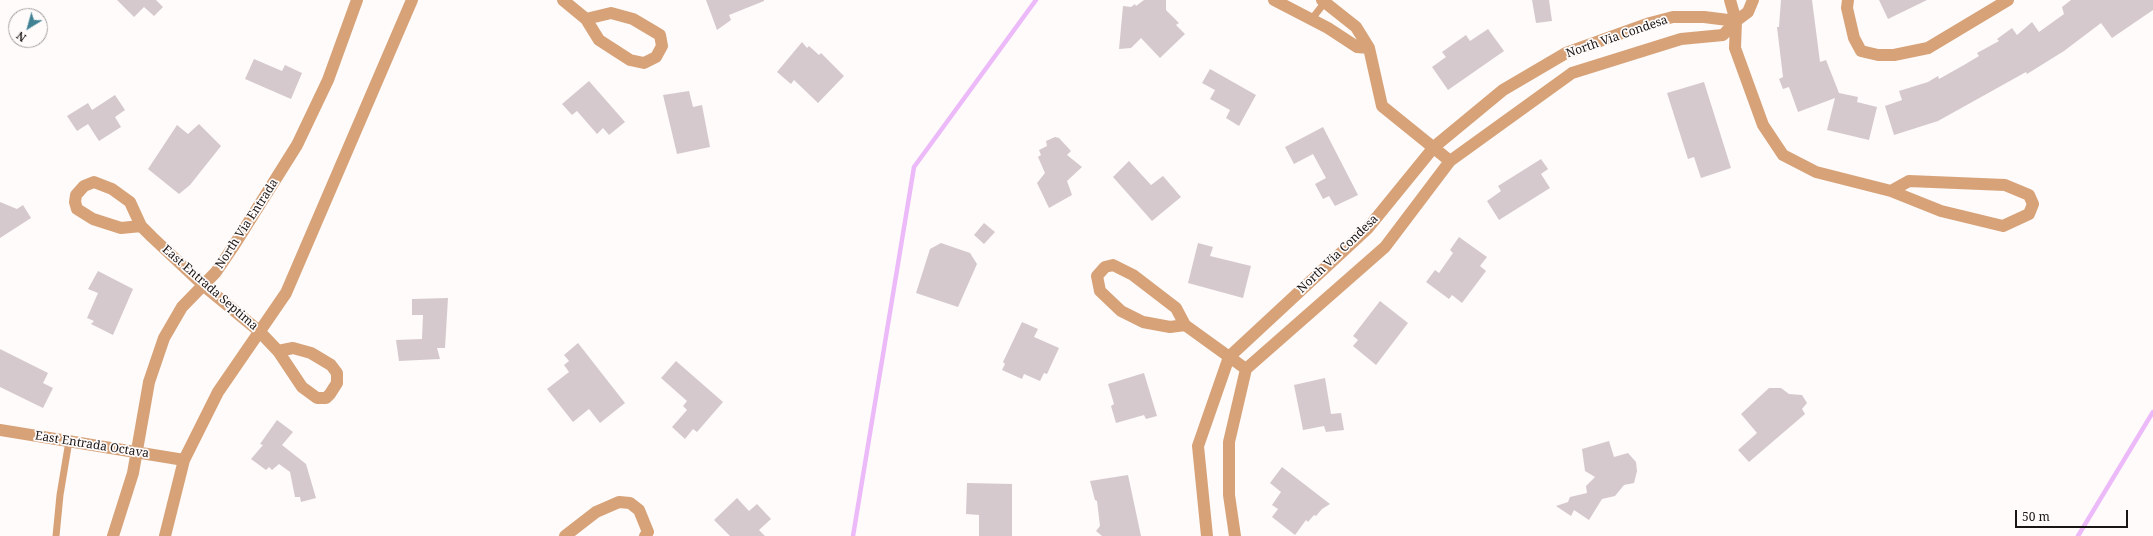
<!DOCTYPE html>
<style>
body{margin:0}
#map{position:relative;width:2153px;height:536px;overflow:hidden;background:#fefbfa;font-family:"Noto Serif",serif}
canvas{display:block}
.north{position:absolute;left:8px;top:8px;width:40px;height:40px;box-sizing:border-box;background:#fefbfa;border:1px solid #a39f9f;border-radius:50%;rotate:217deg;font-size:11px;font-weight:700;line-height:16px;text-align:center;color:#1b1616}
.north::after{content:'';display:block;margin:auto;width:14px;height:18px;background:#418194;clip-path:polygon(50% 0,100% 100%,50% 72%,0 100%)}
.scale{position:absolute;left:2015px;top:510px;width:113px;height:18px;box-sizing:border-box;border:2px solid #1b1616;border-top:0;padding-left:5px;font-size:12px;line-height:14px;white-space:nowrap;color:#1b1616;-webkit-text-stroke:3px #fefbfa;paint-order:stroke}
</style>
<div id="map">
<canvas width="2153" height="536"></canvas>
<div class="north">N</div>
<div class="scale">50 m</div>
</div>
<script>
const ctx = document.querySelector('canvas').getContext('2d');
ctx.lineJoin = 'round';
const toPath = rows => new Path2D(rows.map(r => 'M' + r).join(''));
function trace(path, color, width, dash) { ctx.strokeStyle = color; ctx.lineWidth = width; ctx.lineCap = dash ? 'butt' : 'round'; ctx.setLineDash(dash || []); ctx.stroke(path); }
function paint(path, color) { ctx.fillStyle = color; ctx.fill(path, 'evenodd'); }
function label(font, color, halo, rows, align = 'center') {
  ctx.font = font + ' "Noto Serif",serif'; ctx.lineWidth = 3.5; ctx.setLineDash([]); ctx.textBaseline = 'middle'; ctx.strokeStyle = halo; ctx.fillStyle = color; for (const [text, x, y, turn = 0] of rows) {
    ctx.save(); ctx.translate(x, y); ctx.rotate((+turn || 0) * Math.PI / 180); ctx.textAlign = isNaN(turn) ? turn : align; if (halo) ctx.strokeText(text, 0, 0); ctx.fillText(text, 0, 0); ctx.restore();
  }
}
trace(toPath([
 [853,536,914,167,1036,0],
 [2078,536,2153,412]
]), '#edbaf9', 4.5);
paint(toPath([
 [117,0,156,0,163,7,154,16,144,7,134,17],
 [706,0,764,0,764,1,729,15,731,20,717,30],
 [1144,0,1166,0,1166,10,1179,23,1176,25,1185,34,1160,58,1141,38,1131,48,1119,49,1123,6,1131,7,1135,4,1136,6],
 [1532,0,1549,0,1552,21,1536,23],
 [1781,0,1812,0,1820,62,1826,60,1839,93,1858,97,1857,102,1877,107,1869,140,1827,130,1835,98,1798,112,1789,87,1783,89,1779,79,1783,77,1777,27,1779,27],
 [1879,0,1927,0,1888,19],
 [2071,0,2153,0,2153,10,2112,38,2101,23,2064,51,2027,74,2026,72,1938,121,1894,135,1885,106,1902,100,1899,91,1928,82,1938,76,1939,79,1964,65,1979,56,1977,53,1999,41,1997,39,2012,28,2017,35,2032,22,2039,32,2064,14,2062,7],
 [1488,29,1504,51,1448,90,1432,67,1446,57,1442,52,1466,35,1470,41],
 [802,42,807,48,809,46,819,55,821,53,844,76,818,103,794,80,791,84,777,72],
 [254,59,282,71,285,65,302,73,291,99,245,79],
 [1210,69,1256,95,1239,126,1226,118,1230,110,1210,99,1215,90,1202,83],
 [589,81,625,122,609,135,603,128,597,134,577,111,572,115,562,104],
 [1704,82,1731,168,1701,178,1694,157,1688,159,1667,93],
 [689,91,693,107,702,105,710,147,677,154,663,95],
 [115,95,125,110,115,117,121,127,99,141,88,124,77,131,67,116,88,103,92,110],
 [199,124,221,146,190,185,179,194,148,169,177,125,188,134],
 [1323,127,1358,195,1335,206,1329,196,1323,199,1315,184,1326,178,1313,154,1294,164,1285,147],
 [1055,137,1059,138,1071,151,1067,155,1082,167,1067,181,1072,195,1049,208,1037,183,1045,173,1038,157,1041,155,1039,150,1047,146,1046,141],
 [1541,159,1548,169,1541,174,1550,188,1499,220,1487,201,1501,191,1498,186],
 [1129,161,1151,185,1163,176,1181,197,1152,221,1113,177],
 [0,202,17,209,23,205,31,218,0,238],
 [984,223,995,232,984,244,974,235],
 [1459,237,1487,257,1480,266,1486,271,1462,303,1452,295,1449,299,1426,282,1435,270,1439,273,1453,253,1450,250],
 [941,243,970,253,977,264,958,307,916,293,930,249],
 [1198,243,1213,247,1210,256,1251,266,1243,298,1188,283],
 [98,271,133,289,113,335,91,324,94,321,87,318,98,293,88,289],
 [448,298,445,348,437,348,440,359,399,361,396,340,422,339,423,315,412,315,412,299],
 [1380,301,1408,323,1376,365,1353,346,1358,340,1353,336],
 [1022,322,1038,329,1034,337,1059,348,1047,374,1044,373,1040,381,1024,374,1022,379,1002,370,1005,364,1003,362],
 [578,343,625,403,600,423,589,409,573,422,547,389,569,372,564,365,569,361,564,355],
 [0,349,48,373,43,383,53,388,43,408,0,387],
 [676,361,723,402,697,432,693,429,685,439,672,427,687,410,683,406,687,401,661,378],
 [1144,373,1157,416,1146,419,1144,415,1116,423,1111,406,1114,404,1108,384],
 [1325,378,1331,414,1341,413,1344,430,1326,432,1324,426,1303,430,1294,385],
 [1769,388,1781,388,1789,394,1802,395,1807,403,1802,409,1805,414,1749,462,1738,450,1757,433,1741,414],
 [277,420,293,432,282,445,306,464,316,498,301,502,300,497,295,497,290,472,279,464,272,470,269,467,266,470,251,459,263,445,260,444],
 [1609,441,1614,457,1628,453,1636,462,1637,471,1634,483,1624,485,1615,496,1602,499,1589,520,1574,510,1571,516,1556,506,1568,502,1570,497,1587,493,1586,486,1595,477,1585,471,1582,449],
 [1282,467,1330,504,1322,509,1316,516,1314,515,1308,522,1306,520,1295,535,1272,517,1278,509,1272,505,1281,492,1270,483],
 [1128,475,1141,536,1102,536,1096,531,1100,526,1097,501,1095,500,1090,481],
 [967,483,1012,484,1012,536,979,536,979,515,966,514],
 [737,498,749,511,757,504,771,519,759,530,765,536,730,536,714,520]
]), '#d6c9ce');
trace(toPath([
 [1311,20,1325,2],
 [56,536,60,495,69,441]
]), '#d7a278', 7);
trace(toPath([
 [563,0,586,19,599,40,630,60,644,63,656,57,662,46,660,35,633,19,611,13,586,19],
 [1274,0,1328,28,1357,47,1369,48],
 [1322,0,1356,27,1369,48,1382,106,1450,161],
 [1730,0,1736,21,1748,12,1753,0],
 [1848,0,1847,8,1854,38,1861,51,1878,55,1894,55,1928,48,2008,0],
 [1736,21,1735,48,1763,125,1783,155,1816,172,1891,191,1941,211,2003,226,2029,214,2033,204,2029,195,2005,185,1909,181,1891,191],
 [141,226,121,228,93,219,77,209,75,202,76,195,84,186,94,182,112,189,130,202,141,226,152,237,203,285,259,331,278,351,302,387,317,398,326,398,330,394,337,383,337,373,331,365,311,353,293,348,278,351],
 [1185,325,1170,327,1143,322,1121,311,1100,291,1097,276,1105,267,1113,265,1133,275,1176,308,1185,325,1246,369],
 [0,430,184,460],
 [113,536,133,473,149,382,164,338,182,307,216,272,233,247,297,145,328,80,357,0],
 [165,536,184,460,218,392,286,293,412,0],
 [565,536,596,512,619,502,630,503,639,510,648,532,645,536],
 [1207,536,1198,446,1229,357,1368,228,1434,147,1503,90,1566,53,1650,23,1673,17,1704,17,1736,21,1723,35,1681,39,1572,73,1450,161,1385,247,1246,369,1229,442,1229,495,1235,536]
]), '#d7a278', 12);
label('12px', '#1b1616', '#fefbfa', [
 ["North Via Condesa",1617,37,-19],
 ["North Via Entrada",247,224,-57],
 ["North Via Condesa",1338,254,-44],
 ["East Entrada Septima",210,288,41],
 ["East Entrada Octava",92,445,9]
]);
</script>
